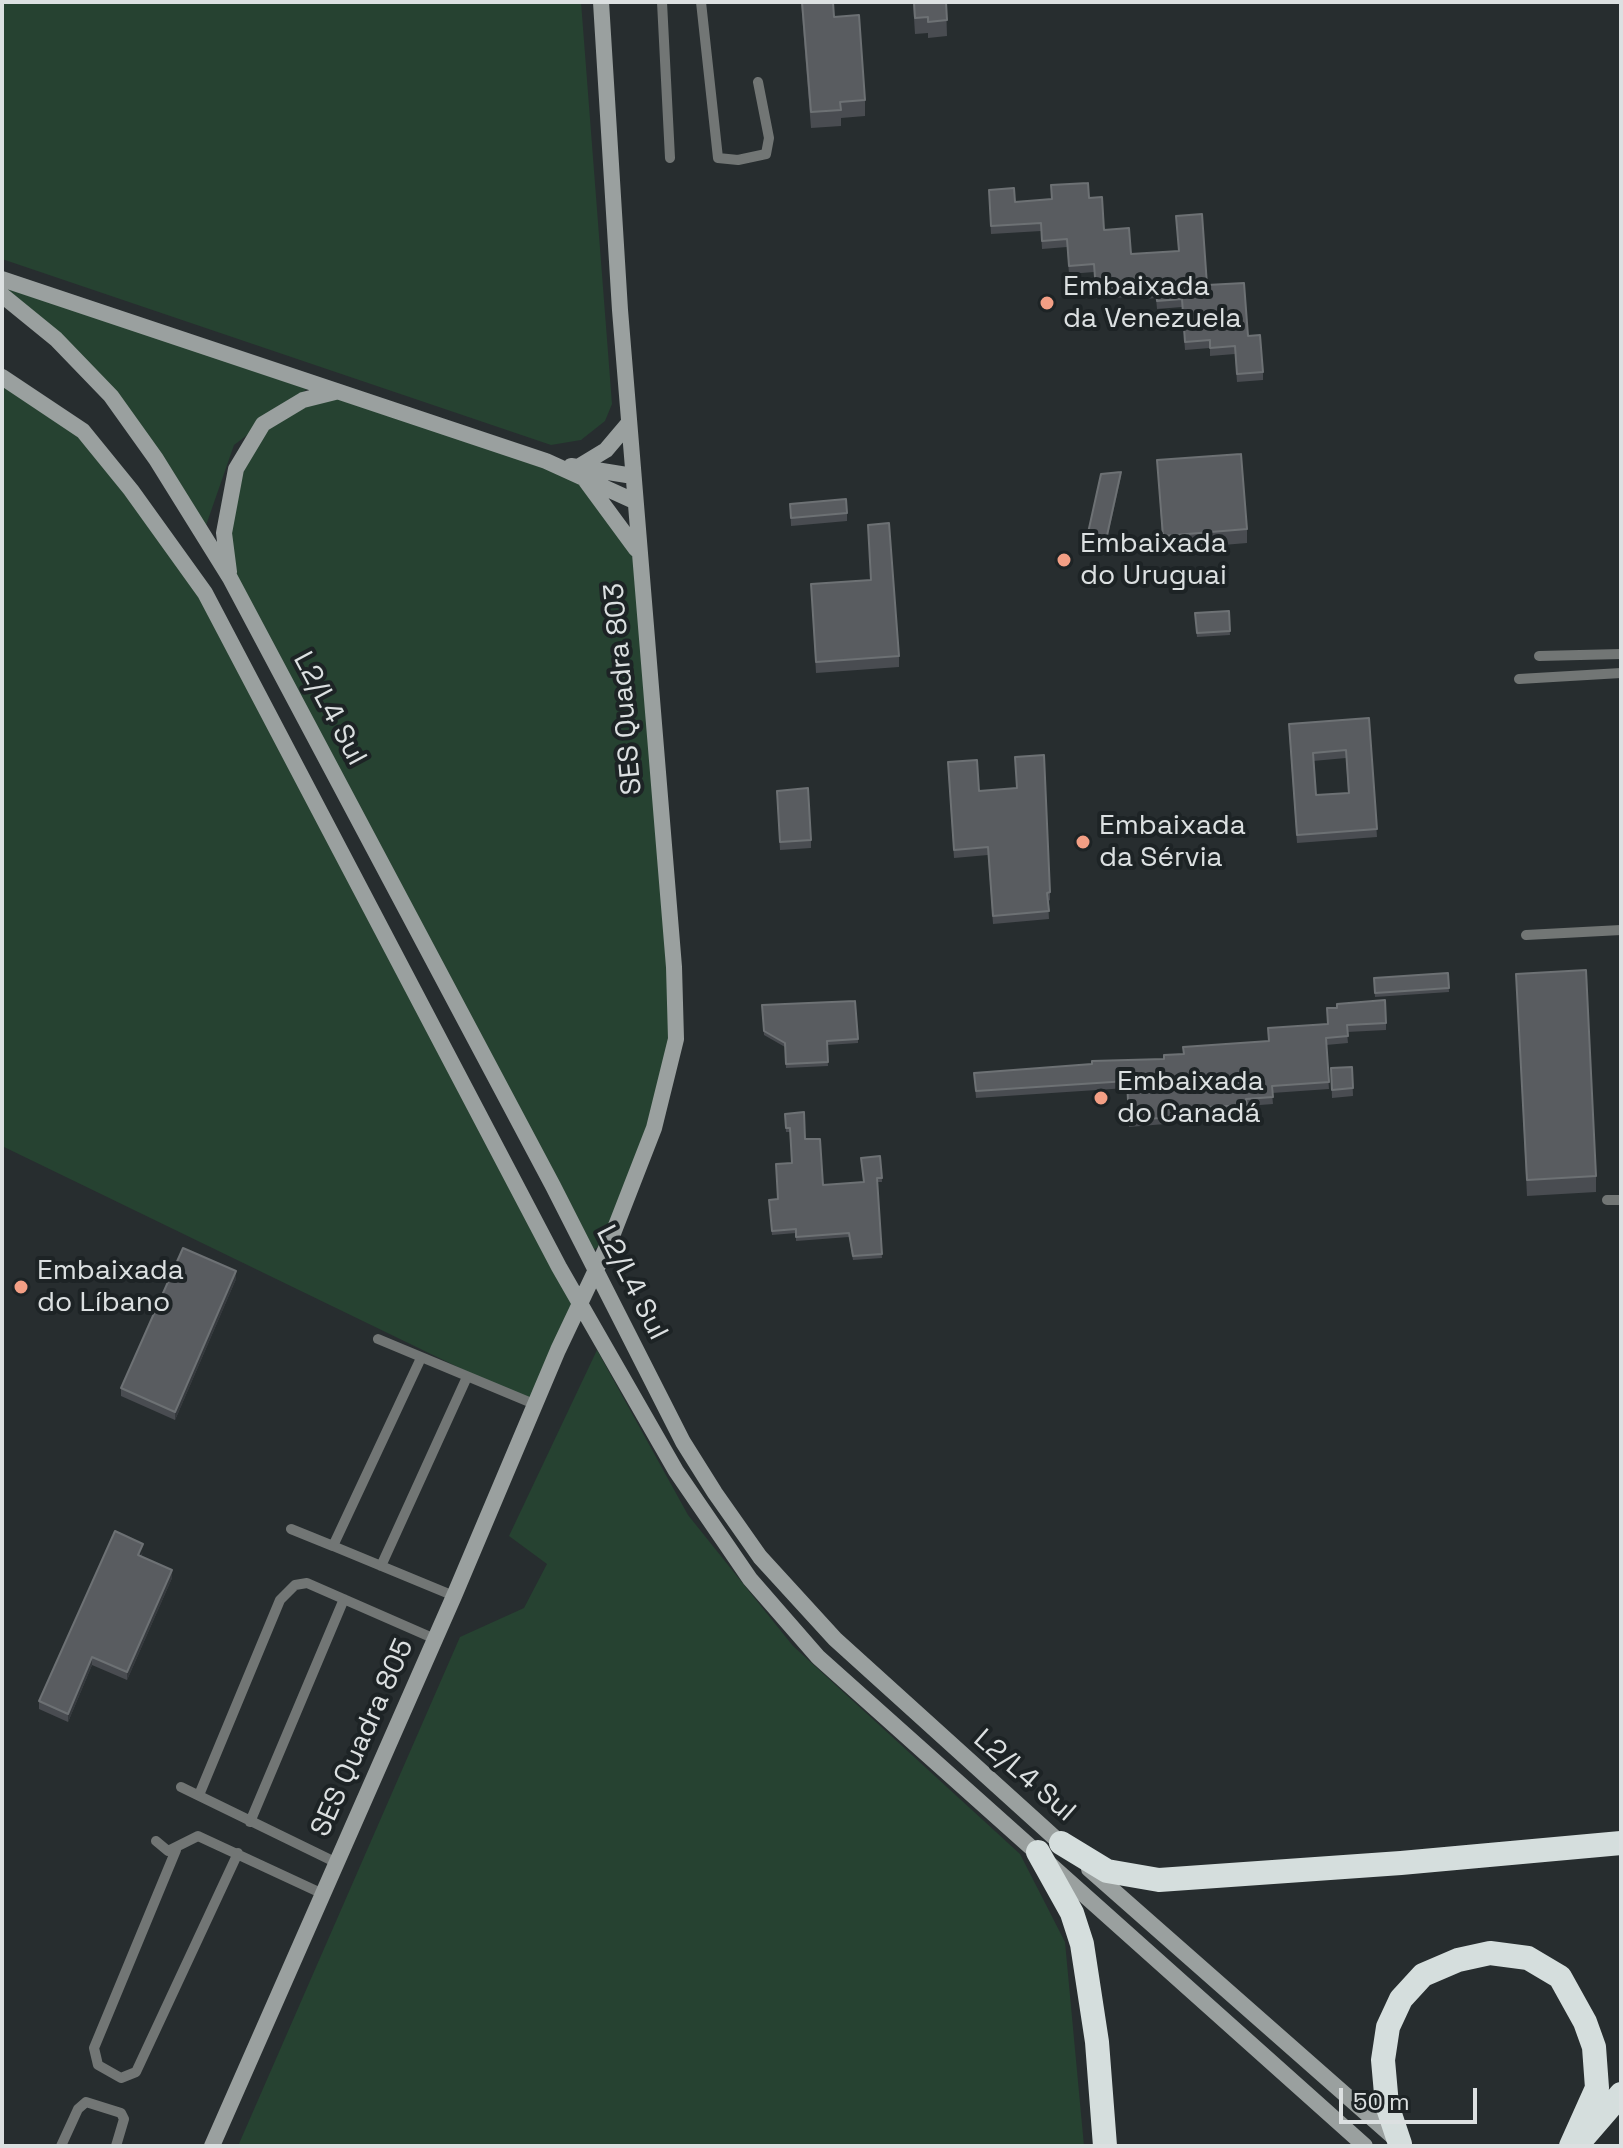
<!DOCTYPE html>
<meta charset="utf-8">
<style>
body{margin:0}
#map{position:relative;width:1623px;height:2148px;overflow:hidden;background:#272d2f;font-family:"Space Grotesk",sans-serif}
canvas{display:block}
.frame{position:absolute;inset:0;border:4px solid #dce0e1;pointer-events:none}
.scale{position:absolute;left:1339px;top:2088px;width:138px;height:36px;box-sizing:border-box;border:4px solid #dce0e1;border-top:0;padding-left:10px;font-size:24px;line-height:28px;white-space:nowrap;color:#dce0e1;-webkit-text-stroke:6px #1d2325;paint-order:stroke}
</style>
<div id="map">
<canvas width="1623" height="2148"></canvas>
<div class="frame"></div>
<div class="scale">50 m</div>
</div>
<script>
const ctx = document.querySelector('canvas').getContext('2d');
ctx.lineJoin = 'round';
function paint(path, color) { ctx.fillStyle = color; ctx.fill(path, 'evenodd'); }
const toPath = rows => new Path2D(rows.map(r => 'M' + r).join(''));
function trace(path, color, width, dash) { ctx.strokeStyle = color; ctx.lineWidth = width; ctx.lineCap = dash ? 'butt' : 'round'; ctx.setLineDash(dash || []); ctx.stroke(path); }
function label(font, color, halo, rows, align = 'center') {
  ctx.font = font + ' "Space Grotesk",sans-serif'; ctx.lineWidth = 8; ctx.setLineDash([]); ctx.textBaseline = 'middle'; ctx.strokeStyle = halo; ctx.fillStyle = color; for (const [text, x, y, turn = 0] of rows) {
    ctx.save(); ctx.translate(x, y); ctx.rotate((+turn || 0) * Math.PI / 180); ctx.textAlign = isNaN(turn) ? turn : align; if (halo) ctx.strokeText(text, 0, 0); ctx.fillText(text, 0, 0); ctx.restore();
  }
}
paint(toPath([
 [2,2,581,2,612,404,605,421,581,440,551,445,2,259],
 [2,279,312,385,265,422,335,392,583,478,639,554,676,1039,612,1236,587,1255,230,578,224,533,236,469,262,424,234,445,203,534,111,396,2,295],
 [2,377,83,431,205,593,577,1298,534,1404,2,1146],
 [597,1350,688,1515,793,1646,1020,1854,1065,1942,1084,2146,238,2146,460,1637,524,1608,547,1564,509,1536]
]), '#264231');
trace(toPath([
 [662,2,670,158],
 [701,2,718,158,738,160,766,154,769,138,758,82],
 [1539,656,1621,654],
 [1519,679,1621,673],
 [1526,935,1621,930],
 [1607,1200,1621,1200],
 [378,1339,534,1404],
 [421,1358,333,1546,454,1596],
 [291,1529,333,1546],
 [381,1566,467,1377],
 [181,1787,337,1863],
 [199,1795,280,1600,295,1585,307,1583,435,1639],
 [250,1822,344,1599],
 [156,1841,168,1851,198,1836,323,1894],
 [176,1850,94,2048,98,2065,121,2078,136,2072,238,1853],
 [61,2146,78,2109,86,2102,121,2113,124,2119,116,2146]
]), '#727675', 10);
trace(toPath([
 [2,279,546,461,634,501],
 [2,295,56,339,111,396,156,459,230,578,553,1186,683,1442,715,1493,760,1557,835,1639,1066,1848],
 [2,377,83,431,131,490,205,593,559,1267,676,1471,750,1579,818,1657,1365,2146],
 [571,466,633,476],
 [578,467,606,450,628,424],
 [586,481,636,549],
 [229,572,224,533,236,469,263,424,303,400,335,392],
 [1089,1869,1399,2142],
 [212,2146,454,1596,558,1350,612,1236,654,1128,676,1039,674,967,620,310,601,2]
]), '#9aa09f', 16);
trace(toPath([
 [1061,1843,1107,1871,1159,1880,1401,1863,1621,1843],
 [1038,1852,1072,1913,1082,1944,1097,2042,1105,2146],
 [1583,2138,1621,2094],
 [1400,2144,1387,2105,1383,2060,1388,2027,1401,1999,1423,1975,1458,1960,1490,1953,1528,1958,1560,1977,1585,2022,1594,2047,1597,2088,1571,2146]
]), '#d5dedd', 24);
paint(toPath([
 [801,2,833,2,834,17,865,100,865,116,841,118,841,126,811,128],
 [913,2,946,2,947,36,928,38,928,33,915,34],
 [989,198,1015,202,1089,198,1104,230,1131,254,1207,285,1248,336,1263,372,1263,380,1237,382,1235,354,1210,356,1210,348,1185,350,1182,307,1157,309,1156,298,1145,299,1145,296,1096,299,1094,272,1069,274,1067,247,1042,249,1041,231,991,234],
 [1157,460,1247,529,1247,543,1163,550],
 [1121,476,1104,553,1084,555,1084,551],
 [790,504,847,513,847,521,791,526],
 [868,525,899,656,899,667,816,673,811,584,871,580],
 [1229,611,1230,635,1197,637,1195,613],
 [1369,718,1377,837,1297,843,1289,732],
 [1346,758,1348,793,1316,795,1313,761],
 [1015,757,1050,892,1050,900,1048,901,1049,919,993,924,988,855,954,858,948,770,979,791,1017,788],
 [777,799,811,840,811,848,780,850],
 [1448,973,1449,992,1375,997,1374,978],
 [1516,974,1596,1176,1596,1192,1527,1196],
 [762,1005,858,1039,858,1043,827,1045,828,1066,786,1068,785,1047,764,1035],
 [1386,1023,1386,1030,1347,1032,1348,1043,1326,1045,1329,1089,1272,1093,1273,1104,1247,1106,1247,1112,1188,1115,1188,1120,1177,1123,1129,1127,1127,1088,976,1098,974,1073,1164,1059,1183,1054,1268,1041,1268,1028],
 [1352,1067,1353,1096,1332,1098,1331,1068],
 [785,1114,805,1139,823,1185,863,1182,880,1156,882,1182,877,1182,882,1258,853,1260,849,1237,796,1241,796,1233,772,1235,769,1200,778,1199,792,1163,790,1132,786,1132],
 [236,1279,175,1420,121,1396,121,1388],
 [143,1552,141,1556,172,1578,127,1680,92,1665,68,1722,39,1709,39,1701]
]), '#494c51');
paint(toPath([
 [1121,472,1121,476,1104,553,1104,549],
 [1188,1113,1188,1120,1177,1123,1177,1117],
 [236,1271,236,1279,175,1420,175,1412],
 [172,1570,172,1578,127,1680,127,1672],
 [92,1657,92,1665,68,1722,68,1714]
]), '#35393d');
const building = toPath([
 [802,2,833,2,834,17,859,15,865,100,840,102,841,110,811,112,802,2],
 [914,2,946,2,947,20,928,22,928,17,915,18,914,2],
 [1088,183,1089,198,1102,197,1104,230,1129,228,1131,254,1179,251,1176,216,1202,214,1207,285,1244,283,1248,336,1260,335,1263,372,1237,374,1235,346,1210,348,1210,340,1185,342,1182,299,1157,301,1156,290,1145,291,1145,288,1096,291,1094,264,1069,266,1067,239,1042,241,1041,223,991,226,989,190,1014,188,1015,202,1052,199,1051,185,1088,183],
 [1241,454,1247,529,1163,536,1157,460,1241,454],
 [1121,472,1104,549,1084,551,1101,474,1121,472],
 [846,499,847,513,791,518,790,504,846,499],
 [889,523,899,656,816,662,811,584,871,580,868,525,889,523],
 [1229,611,1230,631,1197,633,1195,613,1229,611],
 [1369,718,1377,829,1297,835,1289,724,1369,718],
 [1346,750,1349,793,1316,795,1313,753,1346,750],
 [1044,755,1050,892,1047,893,1049,911,993,916,988,847,954,850,948,762,977,760,979,791,1017,788,1015,757,1044,755],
 [808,788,811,840,780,842,777,791,808,788],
 [1586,970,1596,1176,1527,1180,1516,974,1586,970],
 [1448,973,1449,988,1375,993,1374,978,1448,973],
 [1385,1000,1386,1023,1347,1025,1348,1036,1326,1038,1329,1082,1272,1086,1273,1097,1246,1099,1247,1105,1187,1108,1188,1113,1177,1117,1129,1120,1127,1081,976,1091,974,1073,1092,1064,1092,1061,1164,1059,1164,1055,1184,1054,1183,1047,1269,1041,1268,1028,1328,1024,1327,1008,1337,1008,1337,1004,1385,1000],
 [855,1001,858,1039,827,1041,828,1062,786,1064,785,1043,764,1031,762,1005,855,1001],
 [1352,1067,1353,1088,1332,1090,1331,1068,1352,1067],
 [804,1112,805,1139,820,1139,823,1185,864,1182,861,1158,880,1156,882,1178,877,1178,882,1254,853,1256,849,1233,796,1237,796,1229,772,1231,769,1200,778,1199,776,1164,792,1163,790,1128,786,1128,785,1114,804,1112],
 [183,1248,236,1271,175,1412,121,1388,183,1248],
 [115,1531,143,1544,138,1555,172,1570,127,1672,92,1657,68,1714,39,1701,115,1531]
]);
paint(building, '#595c60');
trace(building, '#6d7174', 2);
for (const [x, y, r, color] of [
 [1047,303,8,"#f39f85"],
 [1064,560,8,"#f39f85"],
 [1083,842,8,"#f39f85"],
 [1101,1098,8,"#f39f85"],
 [21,1287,8,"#f39f85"]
]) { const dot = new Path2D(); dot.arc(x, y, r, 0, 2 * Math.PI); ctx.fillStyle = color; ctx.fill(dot); trace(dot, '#1d2325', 3); }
label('28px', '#dce0e1', '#1d2325', [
 ["Embaixada",1063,287],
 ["da Venezuela",1063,319],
 ["Embaixada",1080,544],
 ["do Uruguai",1080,576],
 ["Embaixada",1099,826],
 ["da Sérvia",1099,858],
 ["Embaixada",1117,1082],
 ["do Canadá",1117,1114],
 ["Embaixada",37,1271],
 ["do Líbano",37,1303]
], 'left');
label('28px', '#dce0e1', '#1d2325', [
 ["SES Quadra 803",624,689,-95],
 ["L2/L4 Sul",329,709,62],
 ["L2/L4 Sul",631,1283,63],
 ["SES Quadra 805",363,1738,-66],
 ["L2/L4 Sul",1024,1776,41]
]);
</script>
